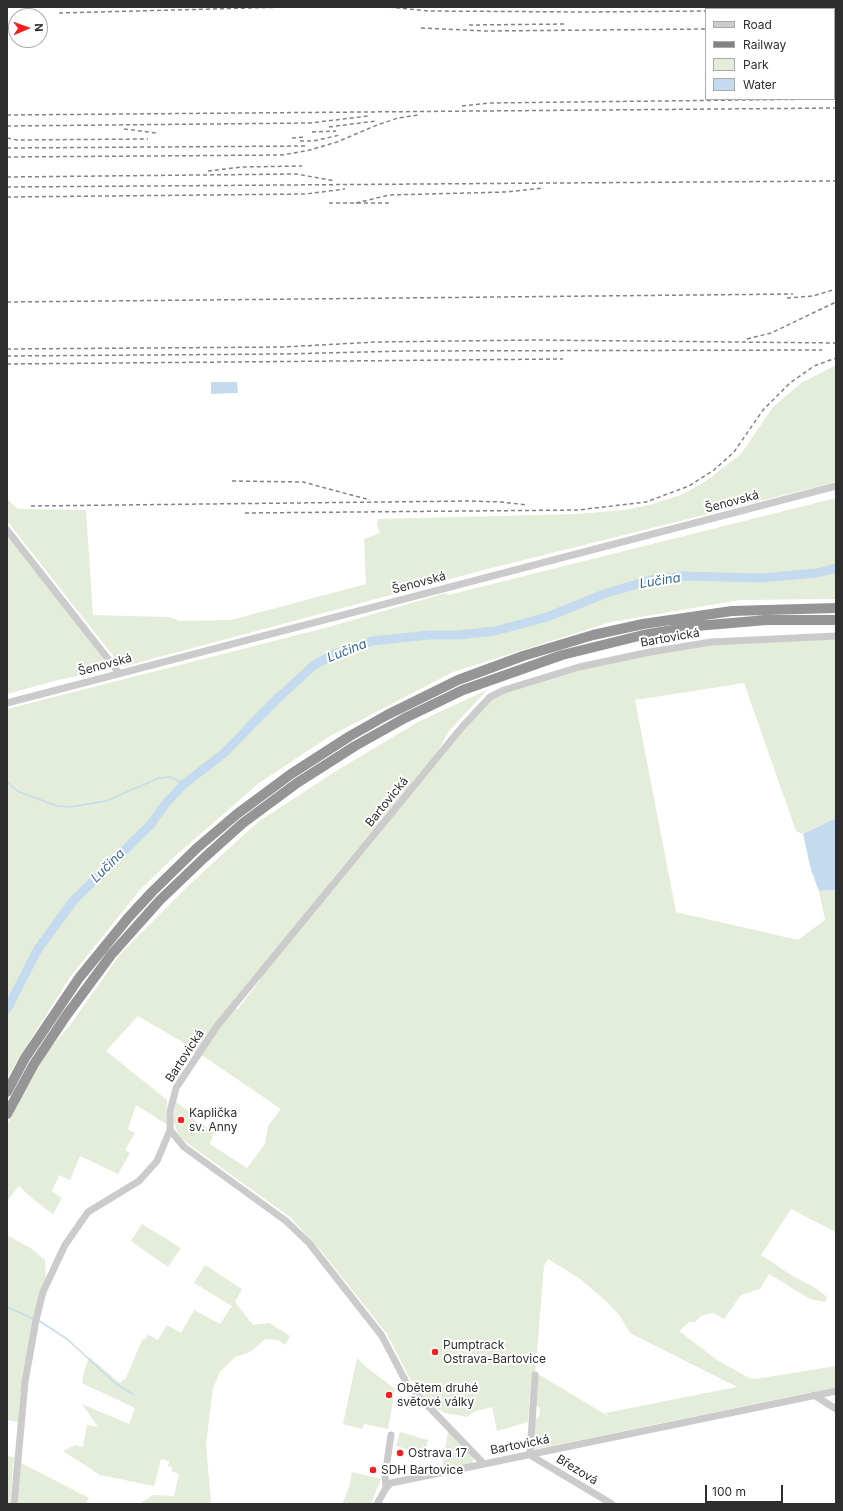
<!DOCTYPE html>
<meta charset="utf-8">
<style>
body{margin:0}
#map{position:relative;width:843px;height:1511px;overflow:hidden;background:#fff;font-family:Inter,sans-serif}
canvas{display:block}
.frame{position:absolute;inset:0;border:8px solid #2e2e2e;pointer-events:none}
.legend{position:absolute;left:705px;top:8px;width:130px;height:92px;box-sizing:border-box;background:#fff;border:1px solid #ababab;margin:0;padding:5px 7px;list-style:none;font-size:12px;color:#2e2e2e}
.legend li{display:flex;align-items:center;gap:8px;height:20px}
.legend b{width:20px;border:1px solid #ababab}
.north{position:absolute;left:8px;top:8px;width:40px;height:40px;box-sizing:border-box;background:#fff;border:1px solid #ababab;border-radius:50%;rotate:88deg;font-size:11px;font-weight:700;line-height:16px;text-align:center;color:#2e2e2e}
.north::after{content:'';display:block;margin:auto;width:14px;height:18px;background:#f61f20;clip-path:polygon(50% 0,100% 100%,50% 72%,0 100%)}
.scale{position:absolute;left:705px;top:1485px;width:78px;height:18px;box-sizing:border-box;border:2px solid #2e2e2e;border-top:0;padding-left:5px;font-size:12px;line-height:14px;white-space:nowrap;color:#2e2e2e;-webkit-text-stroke:3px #fff;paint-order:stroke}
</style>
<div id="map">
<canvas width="843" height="1511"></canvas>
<div class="frame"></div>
<ul class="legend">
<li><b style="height:5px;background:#cbcbcb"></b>Road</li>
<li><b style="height:5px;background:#838383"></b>Railway</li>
<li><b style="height:11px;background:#e3edda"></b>Park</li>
<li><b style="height:11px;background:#c4dbef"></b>Water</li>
</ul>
<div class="north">N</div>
<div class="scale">100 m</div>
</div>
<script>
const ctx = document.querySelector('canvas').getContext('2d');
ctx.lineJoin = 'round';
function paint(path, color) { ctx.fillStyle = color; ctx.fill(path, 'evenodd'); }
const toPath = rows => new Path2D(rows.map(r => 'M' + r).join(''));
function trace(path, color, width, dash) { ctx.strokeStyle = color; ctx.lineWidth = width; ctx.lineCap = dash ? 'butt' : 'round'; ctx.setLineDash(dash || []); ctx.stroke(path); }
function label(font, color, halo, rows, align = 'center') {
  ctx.font = font + ' Inter,sans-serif'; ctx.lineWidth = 4; ctx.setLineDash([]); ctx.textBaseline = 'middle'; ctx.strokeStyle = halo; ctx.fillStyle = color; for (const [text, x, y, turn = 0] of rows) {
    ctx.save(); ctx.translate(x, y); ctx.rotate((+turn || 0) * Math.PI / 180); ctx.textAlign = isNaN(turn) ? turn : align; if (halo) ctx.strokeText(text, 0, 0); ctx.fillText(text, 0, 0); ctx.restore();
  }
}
paint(toPath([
 [836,365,836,482,484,570,122,667,7,521,7,498,10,502,18,509,86,510,93,615,169,617,180,621,231,620,366,584,364,539,380,533,377,525,378,519,577,514,624,510,653,504,683,494,706,481,741,454,773,407,801,383],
 [836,498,836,599,740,600,611,622,453,672,330,736,259,783,174,857,139,891,70,977,7,1077,7,709,325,628,446,593,448,595],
 [7,536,51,591,111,669,58,680,7,694],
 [836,636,836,818,803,834,796,831,744,683,635,700,676,912,798,940,825,920,819,891,836,890,836,1232,791,1209,761,1255,791,1275,817,1289,827,1297,826,1300,825,1302,810,1299,769,1274,760,1289,741,1295,724,1319,713,1313,701,1316,695,1322,689,1322,679,1331,717,1360,749,1378,755,1379,836,1366,836,1387,532,1450,534,1421,540,1415,540,1409,535,1404,538,1374,613,1419,605,1413,737,1387,630,1333,620,1316,607,1302,579,1278,548,1259,544,1266,535,1374,531,1374,528,1422,497,1431,492,1407,474,1412,467,1417,445,1413,434,1407,410,1379,387,1334,321,1251,290,1217,180,1138,173,1121,176,1102,195,1116,193,1119,214,1132,210,1144,247,1168,265,1144,268,1126,281,1109,203,1056,195,1053,181,1041,138,1016,106,1051,167,1100,166,1124,136,1105,128,1129,135,1133,125,1150,130,1153,118,1174,80,1156,70,1180,59,1175,52,1191,62,1198,53,1214,34,1200,19,1186,7,1201,7,1124,47,1052,71,1024,121,953,191,883,258,822,336,771,418,722,487,690,449,731,438,751,329,883,335,886,490,697,579,667,711,642],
 [255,976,260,980,238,1009,232,1008],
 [142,1224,181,1248,168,1267,131,1241],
 [7,1235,32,1249,45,1260,46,1276,32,1324,19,1403,18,1422,7,1420],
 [205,1265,242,1289,235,1302,253,1325,269,1323,290,1336,285,1345,278,1340,265,1339,250,1352,235,1357,220,1372,213,1388,206,1444,211,1504,139,1504,153,1495,174,1496,179,1474,171,1471,172,1467,168,1466,169,1461,161,1459,154,1486,100,1475,63,1451,75,1445,83,1447,87,1425,98,1427,82,1404,129,1424,135,1408,82,1383,84,1372,89,1357,120,1383,126,1378,142,1340,147,1338,147,1334,158,1340,167,1325,181,1333,194,1310,220,1324,232,1306,194,1283],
 [357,1358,366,1367,395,1389,388,1429,364,1424,362,1429,343,1424],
 [448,1431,474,1458,472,1463,442,1469],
 [400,1432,428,1440,424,1454,396,1446],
 [7,1456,14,1457,10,1504,7,1504],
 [21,1463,89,1498,86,1504,17,1504],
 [352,1472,381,1479,371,1504,342,1504,349,1487]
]), '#e3edda');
paint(toPath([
 [211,382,237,382,238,393,211,394],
 [836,818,836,890,819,891,811,870,803,834]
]), '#c4dbef');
trace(toPath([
 [7,782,19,792,33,797,57,806,70,807,106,801,159,778,170,777,184,784],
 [7,1307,34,1319],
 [38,1320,67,1339,115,1383,134,1395]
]), '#c4dbef', 1.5);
trace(toPath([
 [7,1009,38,949,73,901,151,824,166,803,184,784,223,754,277,699,313,666,332,655,372,641,429,635,458,635,495,631,547,617,604,594,650,580,683,576,761,578,817,573,836,568]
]), '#c4dbef', 9);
trace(toPath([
 [7,530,119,673],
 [7,703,836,486],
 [170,1130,184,1147,286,1221,309,1243,382,1336,407,1384,484,1464,836,1391],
 [535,1375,530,1455,612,1504],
 [814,1395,836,1409],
 [386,1488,385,1476,391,1435],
 [14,1504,25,1382,36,1320,43,1292,65,1245,88,1212,139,1181,157,1161,170,1130,170,1112,176,1088,217,1026,462,727,490,697,504,690,579,667,650,652,711,642,836,636],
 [377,1504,386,1488,391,1483,484,1464]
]), '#cbcbcb', 7);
trace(toPath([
 [7,1092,25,1058,79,978,128,918,152,892,197,848,237,814,291,774,350,736,387,715,458,680,523,656,593,635,643,624,732,611,836,608],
 [7,1114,34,1064,66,1016,111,955,160,900,205,857,243,823,297,783,355,746,405,718,463,690,562,655,643,635,696,626,767,620,836,620]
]), '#959595', 10);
trace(toPath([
 [389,7,428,11,586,12,706,11],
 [798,9,810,7],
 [834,10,836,10],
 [59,13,288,7],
 [469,25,565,24],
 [834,27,836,27],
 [421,28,486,31,706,29],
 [462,106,489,103,828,99],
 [7,115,836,108],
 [7,126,310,123,368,116],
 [329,127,376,121],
 [124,129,156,133],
 [312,132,336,131],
 [7,138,17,140,148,139],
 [292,138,306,137],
 [300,141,313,141,340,135],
 [7,148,308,146],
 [7,157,282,155,310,150,337,142,377,125,398,118,418,115],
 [208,171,242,167,302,166],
 [7,177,296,174,335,181],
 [7,187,836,181],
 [7,197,305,194,345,189],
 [329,203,390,203],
 [356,203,389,195,506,192,544,188],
 [787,298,813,296,836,289],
 [7,302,793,294],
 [747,339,771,333,836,302],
 [7,349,284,347,376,342,536,340,836,343],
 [7,356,283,354,405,351,822,350],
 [7,364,563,359],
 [232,481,303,482,370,500],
 [31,506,470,501,501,502,528,505],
 [245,513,578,510,646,502,689,486,714,470,734,452,763,410,790,383,814,366,836,358]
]), '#838383', 1.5, [4, 3]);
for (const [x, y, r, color] of [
 [181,1120,4,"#f61f20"],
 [435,1352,4,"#f61f20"],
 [389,1395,4,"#f61f20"],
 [400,1453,4,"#f61f20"],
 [373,1470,4,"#f61f20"]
]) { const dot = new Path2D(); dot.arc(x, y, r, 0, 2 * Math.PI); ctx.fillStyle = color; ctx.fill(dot); trace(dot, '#fff', 1.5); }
label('12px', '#2e2e2e', '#fff', [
 ["Šenovská",732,502,-15],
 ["Šenovská",419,583,-15],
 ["Bartovická",670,638,-10],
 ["Šenovská",105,665,-15],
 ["Bartovická",387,802,-51],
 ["Bartovická",185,1056,-57],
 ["Bartovická",520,1445,-11],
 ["Březová",577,1470,31]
]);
label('12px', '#2e2e2e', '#fff', [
 ["Kaplička",189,1113],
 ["sv. Anny",189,1127],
 ["Pumptrack",443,1345],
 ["Ostrava-Bartovice",443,1359],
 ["Obětem druhé",397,1388],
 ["světové války",397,1402],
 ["Ostrava 17",408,1453],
 ["SDH Bartovice",381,1470]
], 'left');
label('italic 13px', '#346a98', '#fff', [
 ["Lučina",660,581,-9],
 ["Lučina",347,651,-22],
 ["Lučina",108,866,-45]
]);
</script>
